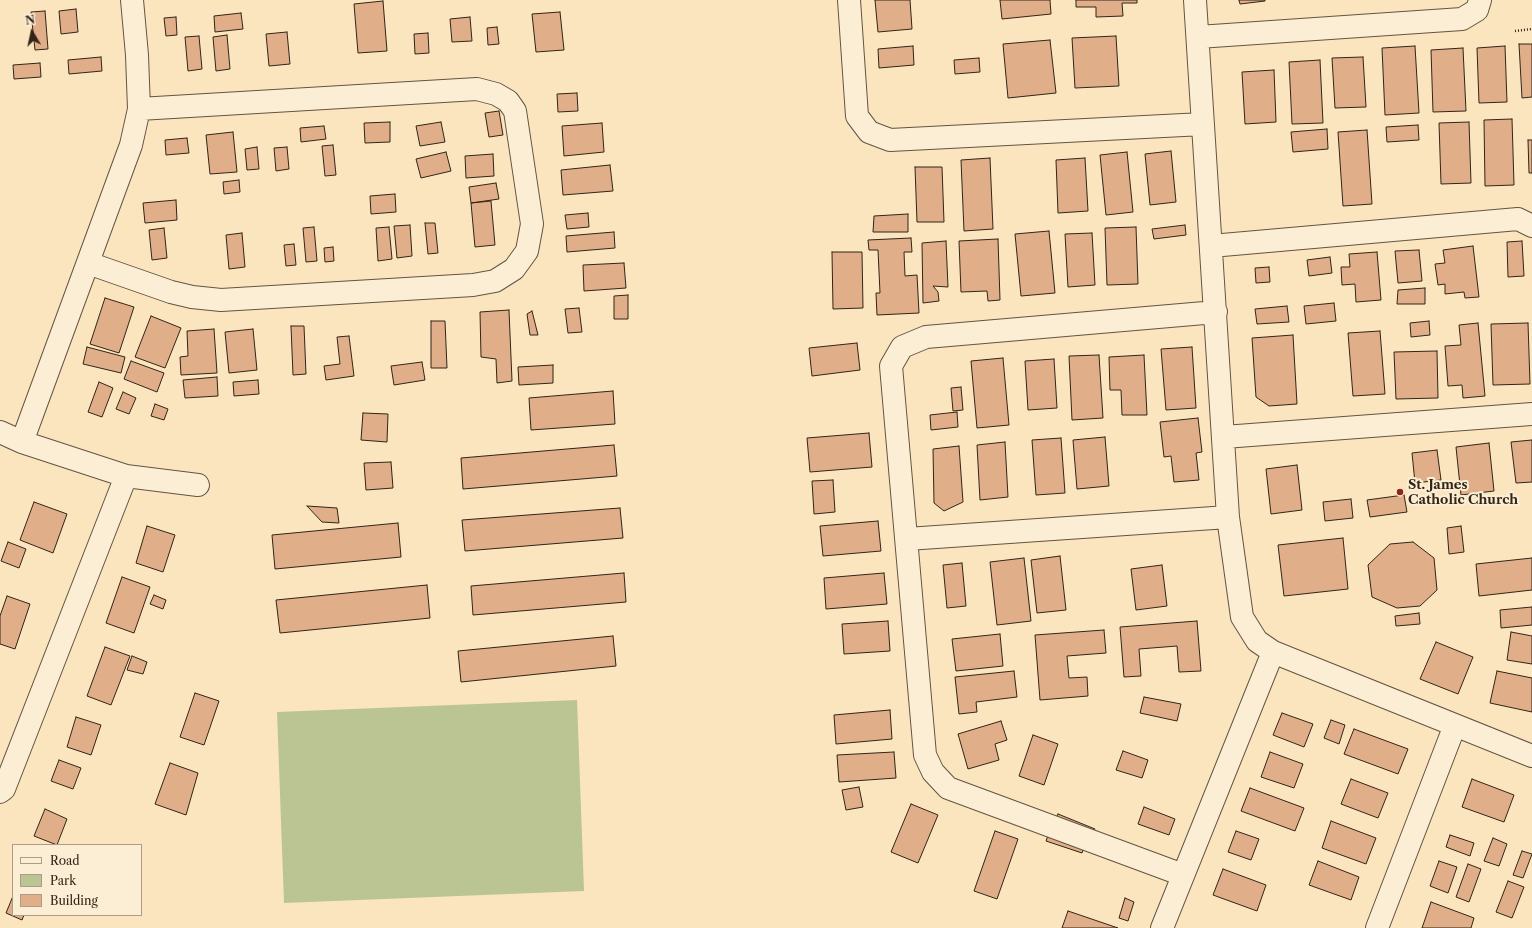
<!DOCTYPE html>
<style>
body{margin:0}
#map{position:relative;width:1532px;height:928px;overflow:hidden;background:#fae5bf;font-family:"Libre Caslon Text",serif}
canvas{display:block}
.legend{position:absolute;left:12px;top:844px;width:130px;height:72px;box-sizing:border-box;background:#fceed5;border:1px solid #ab9d89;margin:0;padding:5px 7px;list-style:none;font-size:12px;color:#322416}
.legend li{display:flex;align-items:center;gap:8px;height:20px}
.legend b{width:20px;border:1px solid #ab9d89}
.north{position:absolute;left:12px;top:12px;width:40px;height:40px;-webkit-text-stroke:3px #fceed5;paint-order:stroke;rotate:351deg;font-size:11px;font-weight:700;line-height:16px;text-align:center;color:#322416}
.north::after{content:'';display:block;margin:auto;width:14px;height:18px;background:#322416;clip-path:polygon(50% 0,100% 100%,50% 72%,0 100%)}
</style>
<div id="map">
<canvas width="1532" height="928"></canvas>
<ul class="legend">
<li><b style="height:5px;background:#fceed5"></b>Road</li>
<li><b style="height:11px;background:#bbc594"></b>Park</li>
<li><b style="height:11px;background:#e1ae8a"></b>Building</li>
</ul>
<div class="north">N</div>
</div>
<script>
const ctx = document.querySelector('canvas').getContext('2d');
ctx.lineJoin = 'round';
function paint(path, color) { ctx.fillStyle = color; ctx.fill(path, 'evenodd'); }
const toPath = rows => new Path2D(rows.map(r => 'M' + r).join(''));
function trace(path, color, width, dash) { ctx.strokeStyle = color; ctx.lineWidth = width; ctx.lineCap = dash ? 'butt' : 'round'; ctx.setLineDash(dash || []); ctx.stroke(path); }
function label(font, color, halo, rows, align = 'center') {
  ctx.font = font + ' "Libre Caslon Text",serif'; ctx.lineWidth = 4; ctx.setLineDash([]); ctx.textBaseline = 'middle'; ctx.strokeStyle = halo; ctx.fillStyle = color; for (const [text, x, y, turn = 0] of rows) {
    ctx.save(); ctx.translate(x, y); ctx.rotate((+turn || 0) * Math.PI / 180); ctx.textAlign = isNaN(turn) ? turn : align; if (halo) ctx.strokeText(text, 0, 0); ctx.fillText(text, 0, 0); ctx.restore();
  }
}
paint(toPath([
 [577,700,584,891,284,903,277,712]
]), '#bbc594');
const building = toPath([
 [875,0,910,0,912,29,878,32,875,0],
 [1000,0,1050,0,1051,14,1002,19,1000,0],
 [1076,0,1137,0,1137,3,1122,3,1123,16,1096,17,1096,7,1076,7,1076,0],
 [1239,0,1265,0,1265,1,1240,4,1239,0],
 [383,1,387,51,358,53,354,4,383,1],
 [76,9,78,32,61,34,59,11,76,9],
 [45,11,48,49,35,50,31,12,45,11],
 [560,12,564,50,536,52,532,14,560,12],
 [241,13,243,29,215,32,214,16,241,13],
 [176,17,177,35,166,36,164,18,176,17],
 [470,17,472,41,452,42,450,19,470,17],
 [497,27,499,44,488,45,487,28,497,27],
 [287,32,290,64,269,66,266,34,287,32],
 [428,33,429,53,415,54,414,34,428,33],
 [227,35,230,69,216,71,213,37,227,35],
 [199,36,202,69,188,71,185,37,199,36],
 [1116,36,1119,86,1075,88,1072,38,1116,36],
 [1050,40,1056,93,1008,98,1003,44,1050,40],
 [1519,44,1532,44,1532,97,1522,98,1519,44],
 [913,46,914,65,879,68,878,49,913,46],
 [1415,46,1419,113,1385,115,1382,48,1415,46],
 [1505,46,1507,102,1479,103,1477,48,1505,46],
 [1463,48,1466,111,1433,112,1431,50,1463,48],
 [101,57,102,71,69,74,68,60,101,57],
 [1363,57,1366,107,1335,108,1332,58,1363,57],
 [979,58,980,72,955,74,954,60,979,58],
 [1320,60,1323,123,1292,124,1289,62,1320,60],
 [40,63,41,77,14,79,13,65,40,63],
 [1274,70,1276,122,1245,124,1242,72,1274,70],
 [577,93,578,111,558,112,557,94,577,93],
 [499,111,503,135,489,137,485,113,499,111],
 [1512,119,1514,185,1485,186,1484,120,1512,119],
 [390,122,390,142,365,143,364,123,390,122],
 [441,122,445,142,420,146,416,126,441,122],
 [1469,122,1471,183,1441,184,1439,123,1469,122],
 [602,123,604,152,564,156,562,126,602,123],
 [1418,125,1419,140,1387,142,1386,127,1418,125],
 [324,126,326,139,301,142,300,128,324,126],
 [1327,129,1328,149,1293,152,1291,132,1327,129],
 [1367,130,1372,204,1343,206,1338,132,1367,130],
 [233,132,237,172,210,174,206,135,233,132],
 [187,138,189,153,166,155,165,140,187,138],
 [1528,140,1532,140,1532,173,1529,173,1528,140],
 [333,145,336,175,325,176,322,146,333,145],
 [257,147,259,169,247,170,245,149,257,147],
 [287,147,289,169,276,171,274,148,287,147],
 [1171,151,1176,202,1150,205,1145,154,1171,151],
 [446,152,451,171,421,178,416,159,446,152],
 [1127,152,1133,212,1106,215,1100,155,1127,152],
 [493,154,494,176,466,178,465,156,493,154],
 [990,158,993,229,964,231,961,160,990,158],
 [1085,158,1088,211,1058,213,1056,160,1085,158],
 [610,165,613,191,563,195,561,170,610,165],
 [915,167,942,167,944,222,917,222,915,167],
 [239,180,240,192,224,194,223,182,239,180],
 [496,183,499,199,471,203,469,187,496,183],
 [395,194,396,212,371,214,370,196,395,194],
 [176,200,177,220,145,223,143,203,176,200],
 [491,201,495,245,475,247,471,203,491,201],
 [588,213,589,227,567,229,565,215,588,213],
 [908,214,908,232,873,232,874,216,908,214],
 [425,223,435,223,438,253,428,254,425,223],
 [410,225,412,256,397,258,394,226,410,225],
 [1185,225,1186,235,1154,239,1152,229,1185,225],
 [314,227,317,261,306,262,303,228,314,227],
 [389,227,392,259,378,261,376,228,389,227],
 [1136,227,1138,284,1107,285,1105,228,1136,227],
 [164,228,167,258,152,260,149,230,164,228],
 [1049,231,1055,293,1021,296,1015,234,1049,231],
 [614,232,615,248,567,252,566,236,614,232],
 [242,233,245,267,229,269,226,235,242,233],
 [1092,233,1095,285,1068,287,1065,234,1092,233],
 [911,238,912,252,904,252,905,276,917,275,919,313,877,315,876,293,880,293,878,250,869,250,868,240,911,238],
 [998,239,1000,300,988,301,987,291,961,292,959,241,998,239],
 [946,241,948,287,933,286,938,292,939,301,923,303,922,243,946,241],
 [1522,241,1524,276,1508,277,1507,242,1522,241],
 [294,244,296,265,286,266,284,245,294,244],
 [1473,246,1479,297,1465,298,1464,292,1445,294,1445,284,1438,285,1435,264,1445,263,1443,250,1473,246],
 [333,247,334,261,325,262,324,248,333,247],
 [1419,250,1422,281,1398,283,1395,251,1419,250],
 [832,252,862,252,863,308,833,309,832,252],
 [1377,252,1381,300,1356,302,1355,284,1342,285,1341,267,1350,267,1349,254,1377,252],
 [1330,257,1332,273,1309,276,1307,260,1330,257],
 [624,263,626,288,584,291,583,265,624,263],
 [1269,267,1270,282,1256,283,1255,268,1269,267],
 [1425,288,1425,304,1397,304,1398,290,1425,288],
 [628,295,628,319,614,319,614,296,628,295],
 [105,298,134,307,119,353,90,344,105,298],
 [1334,303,1336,321,1306,324,1304,306,1334,303],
 [1287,306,1289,322,1257,324,1255,309,1287,306],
 [579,308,582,332,568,333,565,309,579,308],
 [509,310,512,381,497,383,496,359,481,357,480,312,509,310],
 [532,311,538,335,530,335,527,314,532,311],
 [151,316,181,328,165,368,135,357,151,316],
 [431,321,445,321,447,368,431,368,431,321],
 [1429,321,1430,335,1411,337,1410,323,1429,321],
 [1478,323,1485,396,1463,398,1462,385,1448,386,1445,346,1461,345,1459,325,1478,323],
 [1528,323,1530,384,1493,385,1491,324,1528,323],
 [291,326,304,326,306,374,293,375,291,326],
 [214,329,217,373,181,375,180,357,188,356,187,331,214,329],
 [253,329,257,370,229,373,225,332,253,329],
 [1380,331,1385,394,1353,396,1348,333,1380,331],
 [1293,335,1297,404,1269,406,1256,397,1252,338,1293,335],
 [349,336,354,376,326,380,324,366,340,364,337,337,349,336],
 [857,343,860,370,812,376,809,348,857,343],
 [87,347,125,357,121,373,83,364,87,347],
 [1192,347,1196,408,1166,410,1161,349,1192,347],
 [1437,351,1438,398,1396,399,1394,352,1437,351],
 [1099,355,1103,418,1072,420,1069,356,1099,355],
 [1144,355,1147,415,1122,415,1121,390,1110,390,1109,357,1144,355],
 [1003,358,1009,425,977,428,971,361,1003,358],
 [1054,359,1057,408,1028,410,1025,361,1054,359],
 [131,361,164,373,157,392,124,379,131,361],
 [422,362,425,380,394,385,391,366,422,362],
 [553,365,553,383,519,385,518,367,553,365],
 [217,377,218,396,185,398,183,380,217,377],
 [258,380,259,394,234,396,233,382,258,380],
 [99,382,113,388,102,417,88,412,99,382],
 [961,387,963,410,953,411,951,388,961,387],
 [613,391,615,424,531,430,529,398,613,391],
 [123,392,136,398,129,414,116,409,123,392],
 [155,404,168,409,164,420,151,416,155,404],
 [957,412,958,427,931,430,930,415,957,412],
 [363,413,388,414,387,442,361,440,363,413],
 [1198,418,1202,452,1196,453,1199,480,1174,482,1171,456,1164,457,1160,422,1198,418],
 [869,433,872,467,810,472,807,438,869,433],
 [1105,437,1109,486,1077,489,1073,440,1105,437],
 [1061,438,1065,493,1036,495,1032,440,1061,438],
 [1532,440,1532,482,1516,483,1511,442,1532,440],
 [1005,442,1008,497,980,500,977,445,1005,442],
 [1489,443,1494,491,1461,495,1456,447,1489,443],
 [614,445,617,476,463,489,461,458,614,445],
 [959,446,963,502,944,511,934,503,933,449,959,446],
 [1437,450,1441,480,1415,483,1412,453,1437,450],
 [391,462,393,488,366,490,364,463,391,462],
 [1297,465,1302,510,1271,514,1266,469,1297,465],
 [833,480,835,512,814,514,812,481,833,480],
 [1404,495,1407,512,1370,517,1367,500,1404,495],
 [1351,499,1353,518,1325,521,1323,502,1351,499],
 [34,502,67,514,53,553,20,540,34,502],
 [307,506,337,508,339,523,322,522,307,506],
 [620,508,623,538,465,551,462,520,620,508],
 [878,521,881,551,823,556,820,526,878,521],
 [398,523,401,557,275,569,272,535,398,523],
 [147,526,175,535,163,572,136,563,147,526],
 [1461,526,1464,552,1449,554,1447,528,1461,526],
 [1343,538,1348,589,1284,596,1278,545,1343,538],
 [8,542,26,549,19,568,1,561,8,542],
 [1413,542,1434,558,1437,590,1420,606,1397,608,1372,597,1368,565,1390,544,1413,542],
 [1060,556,1066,610,1037,613,1031,560,1060,556],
 [1024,558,1031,621,997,625,990,562,1024,558],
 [1532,558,1532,590,1479,596,1476,564,1532,558],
 [962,563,966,606,947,608,943,565,962,563],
 [1162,565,1167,606,1136,610,1131,569,1162,565],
 [624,573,626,602,473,615,471,586,624,573],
 [884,573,887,604,826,609,824,578,884,573],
 [122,577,150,587,134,633,106,623,122,577],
 [427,585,430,618,280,633,276,600,427,585],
 [154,595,166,600,163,609,150,604,154,595],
 [7,596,30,604,15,649,0,644,0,616,7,596],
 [1532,607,1532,625,1501,628,1500,610,1532,607],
 [1419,613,1420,624,1396,626,1395,616,1419,613],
 [888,621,890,651,844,654,842,624,888,621],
 [1197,621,1201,671,1179,672,1177,646,1139,649,1141,676,1124,677,1120,627,1197,621],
 [1104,630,1106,653,1067,656,1069,678,1087,677,1088,696,1040,700,1035,635,1104,630],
 [1511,632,1532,636,1532,664,1507,660,1511,632],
 [1000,634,1003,666,956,671,952,639,1000,634],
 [613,636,616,666,461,682,458,651,613,636],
 [1436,642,1473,657,1458,694,1420,679,1436,642],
 [105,647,130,656,111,705,87,696,105,647],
 [132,656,147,662,143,674,127,670,132,656],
 [1014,671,1017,697,976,702,977,712,959,714,955,677,1014,671],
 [1497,671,1532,678,1532,712,1490,703,1497,671],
 [195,693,219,701,204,745,180,737,195,693],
 [1144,697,1181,704,1177,721,1140,713,1144,697],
 [890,710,892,739,836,744,834,715,890,710],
 [1282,713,1313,724,1304,747,1273,735,1282,713],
 [76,717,101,725,91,755,67,747,76,717],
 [1331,720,1345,725,1339,744,1324,738,1331,720],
 [1001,721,1007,740,995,744,999,760,968,769,958,734,1001,721],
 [1354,729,1408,749,1398,774,1344,754,1354,729],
 [1033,735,1058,744,1044,785,1019,776,1033,735],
 [1123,751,1148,760,1142,778,1116,770,1123,751],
 [894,752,896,778,839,782,837,755,894,752],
 [1270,752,1303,764,1294,788,1261,777,1270,752],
 [59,760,81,768,73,789,51,781,59,760],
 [170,763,198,773,186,815,155,804,170,763],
 [1351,779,1388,793,1378,818,1341,804,1351,779],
 [1472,779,1514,795,1504,822,1462,807,1472,779],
 [859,787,863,807,846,810,842,790,859,787],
 [1250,788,1304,808,1295,831,1241,811,1250,788],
 [911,804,938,815,918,863,891,852,911,804],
 [1144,807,1175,819,1169,835,1138,824,1144,807],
 [45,809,67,819,57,845,34,836,45,809],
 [1058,814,1095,829,1091,836,1054,821,1058,814],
 [1331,821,1376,838,1366,864,1322,848,1331,821],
 [995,831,1018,839,997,899,974,891,995,831],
 [1236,831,1259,839,1251,860,1228,852,1236,831],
 [1049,833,1085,845,1082,853,1046,841,1049,833],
 [1450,835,1474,843,1470,856,1446,847,1450,835],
 [1493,838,1507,844,1499,866,1484,861,1493,838],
 [1522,851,1532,854,1523,878,1513,875,1522,851],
 [1318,861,1359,877,1351,900,1309,885,1318,861],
 [1439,861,1457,867,1448,893,1430,886,1439,861],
 [1468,864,1481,869,1469,902,1456,897,1468,864],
 [1223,869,1266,885,1257,911,1213,895,1223,869],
 [1508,881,1524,887,1512,918,1496,912,1508,881],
 [13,896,13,915,24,915,22,920,6,913,13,896],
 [1125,898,1134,902,1128,921,1119,918,1125,898],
 [1431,902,1474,918,1471,928,1422,928,1431,902],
 [1068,911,1118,928,1062,928,1068,911]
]);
paint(building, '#e1ae8a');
trace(building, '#322416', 1);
const minor = toPath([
 [849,0,857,116,869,132,890,140,1203,124],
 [1195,0,1228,517,1242,617,1257,641,1273,652,1532,756],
 [1198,37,1462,19,1477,10,1480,0],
 [1211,246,1518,219,1532,226],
 [88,263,171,292,192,297,221,300,473,285,495,281,514,269,527,251,532,224,515,111,508,101,496,94,477,89,139,109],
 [0,432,22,442,126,476,198,485],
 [1224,437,1532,414],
 [22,442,131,145,139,109,137,55,132,0],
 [907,539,1228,517],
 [0,792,4,789,126,476],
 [1183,875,948,788,933,772,925,755,891,366,902,347,926,337,1216,312],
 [1162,928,1273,652],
 [1377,928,1455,725]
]);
trace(minor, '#645440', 24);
trace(toPath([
 [1515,31,1532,29]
]), '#322416', 2.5, [1, 2]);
trace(minor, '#fceed5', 22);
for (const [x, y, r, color] of [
 [1400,492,4,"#8f2418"]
]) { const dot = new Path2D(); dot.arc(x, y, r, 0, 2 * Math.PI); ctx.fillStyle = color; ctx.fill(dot); trace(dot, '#fceed5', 1.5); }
label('bold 13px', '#322416', '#fceed5', [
 ["St. James",1408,485],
 ["Catholic Church",1408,500]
], 'left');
</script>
